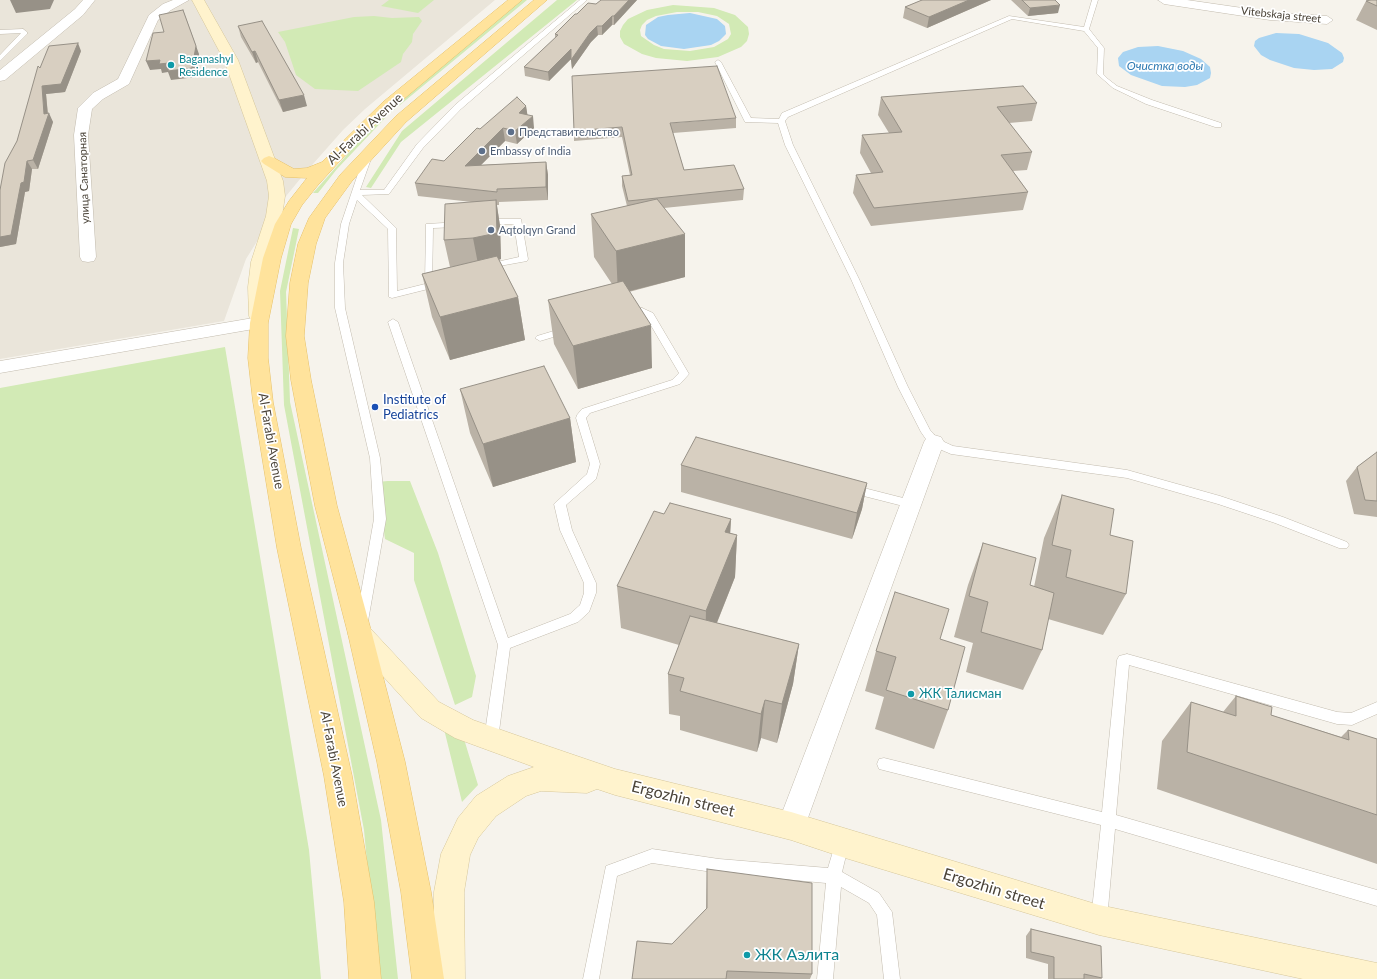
<!DOCTYPE html>
<meta charset="utf-8">
<style>
body{margin:0}
canvas{display:block;background:#f6f3ec}
</style>
<canvas width="1377" height="979"></canvas>
<script>
const ctx = document.querySelector('canvas').getContext('2d');
ctx.lineJoin = 'round';
function paint(path, color) { ctx.fillStyle = color; ctx.fill(path, 'evenodd'); }
const toPath = rows => new Path2D(rows.map(r => 'M' + r).join(''));
function trace(path, color, width, dash) { ctx.strokeStyle = color; ctx.lineWidth = width; ctx.lineCap = dash ? 'butt' : 'round'; ctx.setLineDash(dash || []); ctx.stroke(path); }
function label(font, color, halo, rows, align = 'center') {
  ctx.font = font + ' Lato,sans-serif'; ctx.lineWidth = 3.5; ctx.setLineDash([]); ctx.textBaseline = 'middle'; ctx.strokeStyle = halo; ctx.fillStyle = color; for (const [text, x, y, turn = 0] of rows) {
    ctx.save(); ctx.translate(x, y); ctx.rotate((+turn || 0) * Math.PI / 180); ctx.textAlign = isNaN(turn) ? turn : align; if (halo) ctx.strokeText(text, 0, 0); ctx.fillText(text, 0, 0); ctx.restore();
  }
}
paint(toPath([
 [0,0,495,0,365,109,343,130,305,173,282,201,246,259,224,321,0,359]
]), '#eae5da');
paint(toPath([
 [389,0,434,0,418,13,381,6],
 [521,0,527,0,389,114,337,169,318,193,313,193,384,113],
 [557,0,577,0,401,142,371,188,366,187,402,131],
 [673,5,714,8,735,15,748,27,749,34,747,41,741,47,718,57,687,61,656,58,642,54,624,44,620,37,620,31,623,25,628,19,647,10],
 [677,12,698,12,717,16,729,24,731,34,728,39,714,47,690,51,664,49,654,45,641,36,640,30,642,25,647,20,656,16],
 [374,16,392,18,419,17,422,21,413,34,412,42,403,54,401,62,358,91,315,89,296,75,285,42,278,32,354,17],
 [293,228,299,229,286,292,290,402,381,820,398,979,378,979,364,830,284,405,280,291],
 [225,347,309,850,321,979,0,979,0,388],
 [388,481,410,481,438,553,476,676,472,697,455,705,414,580,414,553,385,539,377,482],
 [442,721,464,739,478,785,462,802]
]), '#d2eab5');
paint(toPath([
 [690,13,717,19,725,26,726,34,719,41,711,45,684,49,661,46,648,39,645,35,646,25,658,17,668,15],
 [1276,33,1299,34,1328,43,1342,53,1344,58,1343,62,1332,69,1314,70,1294,68,1270,60,1261,55,1254,46,1255,41,1259,38],
 [1158,46,1183,51,1201,59,1210,67,1211,73,1210,78,1197,85,1185,87,1162,86,1131,75,1119,66,1118,58,1123,52,1138,47]
]), '#a9d4f2');
const lane = toPath([
 [580,0,587,0,461,109,423,148,389,194,362,195,396,228,397,291,425,284,426,224,461,222,462,224,458,227,433,228,432,288,392,298,389,297,388,229,357,200,349,224,343,263,345,308,380,458,386,519,368,621,366,625,362,626,358,625,356,621,374,519,370,458,335,308,335,263,341,224,364,156,368,154,372,156,360,190,384,190,417,144,455,105,580,0],
 [1092,0,1098,0,1089,29,1104,48,1103,74,1108,79,1117,86,1152,100,1221,123,1221,127,1215,127,1146,104,1113,88,1097,74,1098,48,1084,31,1012,19,788,117,785,121,793,145,859,279,908,387,930,430,938,439,953,446,1127,470,1220,496,1283,517,1347,542,1349,545,1347,548,1339,548,1275,523,1218,504,1127,478,951,454,930,445,921,432,898,387,851,279,785,145,778,123,745,122,715,62,718,60,721,62,751,118,779,119,782,113,1009,16,1084,27,1092,0],
 [23,29,27,32,27,34,0,61,0,55,21,33,0,34,0,30,23,29],
 [485,219,521,219,528,259,527,261,483,269,483,265,519,257,514,224,482,224,481,222,485,219],
 [642,308,653,313,689,374,680,384,590,413,586,418,600,464,596,479,566,505,572,530,596,583,596,593,589,612,578,622,510,648,498,739,496,743,491,745,486,743,484,739,498,645,388,322,393,319,398,322,508,638,570,614,580,605,584,593,584,583,560,530,554,504,587,474,590,464,576,418,577,415,582,409,672,380,679,373,646,317,641,314,627,315,622,312,627,309,642,308],
 [567,327,572,330,570,332,540,341,535,338,537,336,567,327],
 [852,485,911,500,915,501,917,504,915,507,911,508,848,492,847,489,848,486,852,485],
 [1127,654,1337,712,1351,713,1377,702,1377,714,1352,725,1337,724,1129,665,1116,815,1377,890,1377,906,1115,829,1107,920,1104,925,1099,928,1094,925,1091,920,1101,825,879,769,877,764,879,759,884,758,1102,812,1117,660,1119,656,1127,654],
 [842,836,847,838,849,843,842,872,879,893,892,912,900,979,884,979,877,915,869,903,841,887,833,979,817,979,826,883,719,873,652,863,617,876,599,979,583,979,606,866,652,849,719,859,828,868,837,838,842,836]
]);
const street = toPath([
 [83,0,95,0,83,15,5,80,0,81,0,70,75,9,83,0],
 [173,0,189,0,171,10,158,20,129,84,103,99,92,109,88,135,96,257,94,261,88,262,82,261,80,257,74,135,78,108,93,93,118,79,149,15,163,4,173,0],
 [1158,0,1187,0,1270,12,1327,16,1333,20,1327,24,1270,20,1164,4,1158,0],
 [259,317,265,319,268,323,265,327,0,373,0,361,259,317],
 [934,435,941,437,944,442,805,826,801,835,791,839,781,835,777,826,924,442,927,437,934,435]
]);
const secondary = toPath([
 [192,0,204,0,238,60,283,181,285,196,282,216,269,262,266,287,267,316,265,320,258,322,251,320,249,316,248,287,251,262,266,216,269,196,267,181,224,60,192,0],
 [360,624,369,627,439,702,473,720,530,740,615,769,791,812,1099,905,1377,963,1377,979,1303,979,1099,935,842,857,791,840,615,795,597,789,587,793,541,791,526,796,496,816,478,838,470,855,464,892,465,979,433,979,434,892,441,854,458,818,476,796,508,776,534,767,455,738,421,718,351,641,348,634,351,627,360,624]
]);
const primary = toPath([
 [508,0,522,0,393,108,360,139,318,185,302,205,291,224,281,258,268,323,268,358,273,402,301,548,352,776,374,902,381,979,349,979,344,902,324,776,277,548,253,402,248,358,250,323,263,258,275,224,289,201,307,178,285,177,264,164,261,161,264,158,269,156,274,158,294,169,307,168,322,162,383,102,508,0],
 [534,0,547,0,406,122,352,181,325,218,316,244,308,283,304,336,311,380,337,506,372,634,405,762,431,892,444,979,412,979,401,892,377,762,348,634,315,506,291,380,286,336,290,283,298,244,309,218,340,175,396,116,534,0]
]);
trace(lane, '#c2bbae', 1);
trace(street, '#c2bbae', 1);
trace(secondary, '#d6c79b', 1);
trace(primary, '#e6c16a', 1);
paint(lane, '#fff');
paint(street, '#fff');
paint(secondary, '#fff3cd');
paint(primary, '#ffe39c');
paint(toPath([
 [601,0,637,0,614,25,612,25,602,35,598,35,591,42,572,69,571,59,549,81,525,76,524,67,555,38,555,34,577,14,596,4],
 [922,0,991,0,927,28,903,18,905,7],
 [1011,0,1055,0,1058,13,1028,16],
 [1377,0,1377,30,1356,20,1366,1],
 [238,26,307,106,283,112,258,62,256,63,241,37],
 [81,51,65,92,46,94,48,114,53,122,38,169,32,169,29,191,25,192,16,244,0,247,0,190,17,141,40,68],
 [881,97,1037,103,1032,121,1009,123,1032,152,1027,170,1013,171,1028,192,1023,210,871,226,853,193,856,175,871,173,860,153,862,135,889,133,878,115],
 [526,106,527,115,534,128,517,144,505,141,481,165,546,162,548,175,548,200,499,202,499,205,497,205,500,226,501,259,499,260,518,297,525,340,450,360,432,317,422,274,455,266,450,267,444,240,472,202,418,196,415,183,444,161,480,129],
 [736,118,736,128,673,133,684,170,744,189,743,200,664,208,685,277,629,292,652,368,578,389,554,344,548,300,612,284,594,257,591,214,627,206,622,186,622,176,630,175,622,137,574,141,574,131],
 [460,389,570,418,576,462,493,487,470,433],
 [1377,452,1377,517,1354,514,1346,481,1357,467],
 [681,465,867,483,862,509,852,539,681,492],
 [1062,495,1110,535,1126,594,1103,635,1048,619,1042,650,1023,690,966,672,973,643,954,637,968,585,983,543,1030,585,1034,587,1044,538],
 [664,514,731,519,730,533,737,535,735,577,717,623,799,644,793,684,777,743,761,738,757,752,680,730,680,716,669,714,668,674,679,645,621,628,617,586],
 [940,639,948,710,934,749,875,729,884,697,865,691,876,651],
 [1236,696,1271,715,1341,737,1348,730,1377,739,1377,864,1157,789,1162,741,1191,702,1223,712],
 [707,869,812,974,810,979,632,979,672,944,706,909],
 [1031,929,1102,978,1101,979,1048,979,1048,964,1026,958,1026,936]
]), '#bab2a6');
paint(toPath([
 [10,0,54,0,50,9,16,13],
 [629,0,637,0,614,25,614,16],
 [969,0,991,0,927,28,929,17],
 [1060,5,1058,13,1028,16,1030,8],
 [183,10,199,54,196,77,171,80,168,72,162,73,161,69,150,70,146,61],
 [612,16,612,25,602,35,602,26],
 [597,26,598,35,591,42,572,69,571,60,590,33],
 [78,43,81,51,65,92,46,94,48,117,49,113,53,122,38,169,33,160,44,114,42,86],
 [571,49,572,58,549,81,548,72],
 [255,51,258,62,256,63,252,52],
 [304,95,307,106,283,112,279,100],
 [526,106,528,118,519,113],
 [533,116,534,128,517,144,515,131],
 [503,128,505,141,467,179,465,166],
 [27,161,32,169,29,191,25,192,16,244,0,247,0,237,21,183],
 [546,162,548,175,548,200,546,187],
 [496,200,500,226,501,259,478,264,473,238],
 [685,234,685,277,618,294,616,251],
 [518,297,525,340,450,360,440,317],
 [651,325,652,368,578,389,573,346],
 [570,418,576,462,493,487,483,444],
 [867,483,862,509,852,539,857,513],
 [731,519,729,554,737,535,735,577,705,652,706,611,725,532],
 [799,644,793,684,777,743,782,704],
 [765,700,761,738,757,752,761,714]
]), '#979187');
const building = toPath([
 [601,0,629,0,614,16,612,16,602,26,597,26,590,33,571,60,571,49,548,72,524,67,558,35,555,34,575,14,577,14,588,3,596,4,601,0],
 [922,0,969,0,929,17,905,7,922,0],
 [1022,0,1055,0,1060,5,1030,8,1022,0],
 [1370,0,1377,0,1377,6,1366,1,1370,0],
 [183,10,196,46,192,68,168,71,169,63,159,64,160,60,146,61,153,33,164,32,159,15,183,10],
 [262,21,304,95,279,100,255,51,252,52,238,26,262,21],
 [78,43,61,84,42,86,44,114,49,113,33,160,27,161,24,182,21,183,11,235,0,237,0,190,5,163,17,141,38,66,40,68,49,46,78,43],
 [717,66,736,118,670,123,684,170,734,165,744,189,628,201,622,176,632,175,622,127,574,131,572,76,717,66],
 [1023,86,1037,103,997,107,1032,152,1001,155,1028,192,874,208,856,175,883,172,862,135,902,132,881,97,1023,86],
 [517,97,526,106,519,113,533,116,515,131,503,128,465,166,546,162,546,187,497,189,497,192,415,183,432,159,444,161,477,128,480,129,517,97],
 [657,199,685,234,616,251,591,214,657,199],
 [496,200,497,233,473,238,444,240,445,204,496,200],
 [497,256,518,297,440,317,422,274,497,256],
 [623,281,651,325,573,346,548,300,623,281],
 [544,366,570,418,483,444,460,389,544,366],
 [696,437,867,483,857,513,681,465,696,437],
 [1377,452,1377,501,1365,500,1357,467,1377,452],
 [1062,495,1114,509,1110,535,1133,541,1126,594,1066,577,1071,550,1052,545,1062,495],
 [670,503,731,519,725,532,737,535,706,611,617,586,654,511,664,514,670,503],
 [983,543,1036,558,1030,585,1054,593,1042,650,981,632,988,602,969,596,983,543],
 [895,592,949,609,940,639,965,647,948,710,886,690,896,657,876,651,895,592],
 [690,616,799,644,782,704,765,700,761,714,680,691,684,678,668,674,690,616],
 [1236,696,1272,707,1271,715,1349,740,1348,730,1377,739,1377,815,1187,752,1191,702,1236,716,1236,696],
 [707,869,812,883,812,974,727,971,726,979,632,979,637,941,672,944,707,908,707,869],
 [1031,929,1101,946,1102,978,1084,974,1084,979,1054,979,1054,957,1031,952,1031,929]
]);
paint(building, '#d8cfc1');
trace(building, '#979187', 1);
for (const [x, y, r, color] of [
 [171,65,4,"#0f9aa8"],
 [511,132,4,"#5c6f8a"],
 [482,151,4,"#5c6f8a"],
 [491,230,4,"#5c6f8a"],
 [375,407,4,"#1a4fb4"],
 [911,694,4,"#0f9aa8"],
 [747,955,4,"#0f9aa8"]
]) { const dot = new Path2D(); dot.arc(x, y, r, 0, 2 * Math.PI); ctx.fillStyle = color; ctx.fill(dot); trace(dot, '#fff', 1.5); }
label('11px', '#4b4439', '#fff', [
 ["Vitebskaja street",1281,15,6],
 ["улица Санаторная",84,178,-92]
]);
label('11px', '#0d838f', '#fff', [
 ["Baganashyl",179,59],
 ["Residence",179,72]
], 'left');
label('11px', '#4e5e75', '#fff', [
 ["Представительство",519,132],
 ["Embassy of India",490,151],
 ["Aqtolqyn Grand",499,230]
], 'left');
label('italic 12px', '#2e7ab2', '#fff', [
 ["Очистка воды",1165,66]
]);
label('13px', '#4b4439', '#fff', [
 ["Al-Farabi Avenue",365,129,-43],
 ["Al-Farabi Avenue",271,441,80],
 ["Al-Farabi Avenue",334,759,79]
]);
label('13px', '#164399', '#fff', [
 ["Institute of",383,400],
 ["Pediatrics",383,415]
], 'left');
label('13px', '#0d838f', '#fff', [
 ["ЖК Талисман",919,694]
], 'left');
label('16px', '#4b4439', '#fff', [
 ["Ergozhin street",683,799,14],
 ["Ergozhin street",994,889,17]
]);
label('16px', '#0d838f', '#fff', [
 ["ЖК Аэлита",755,955]
], 'left');
</script>
